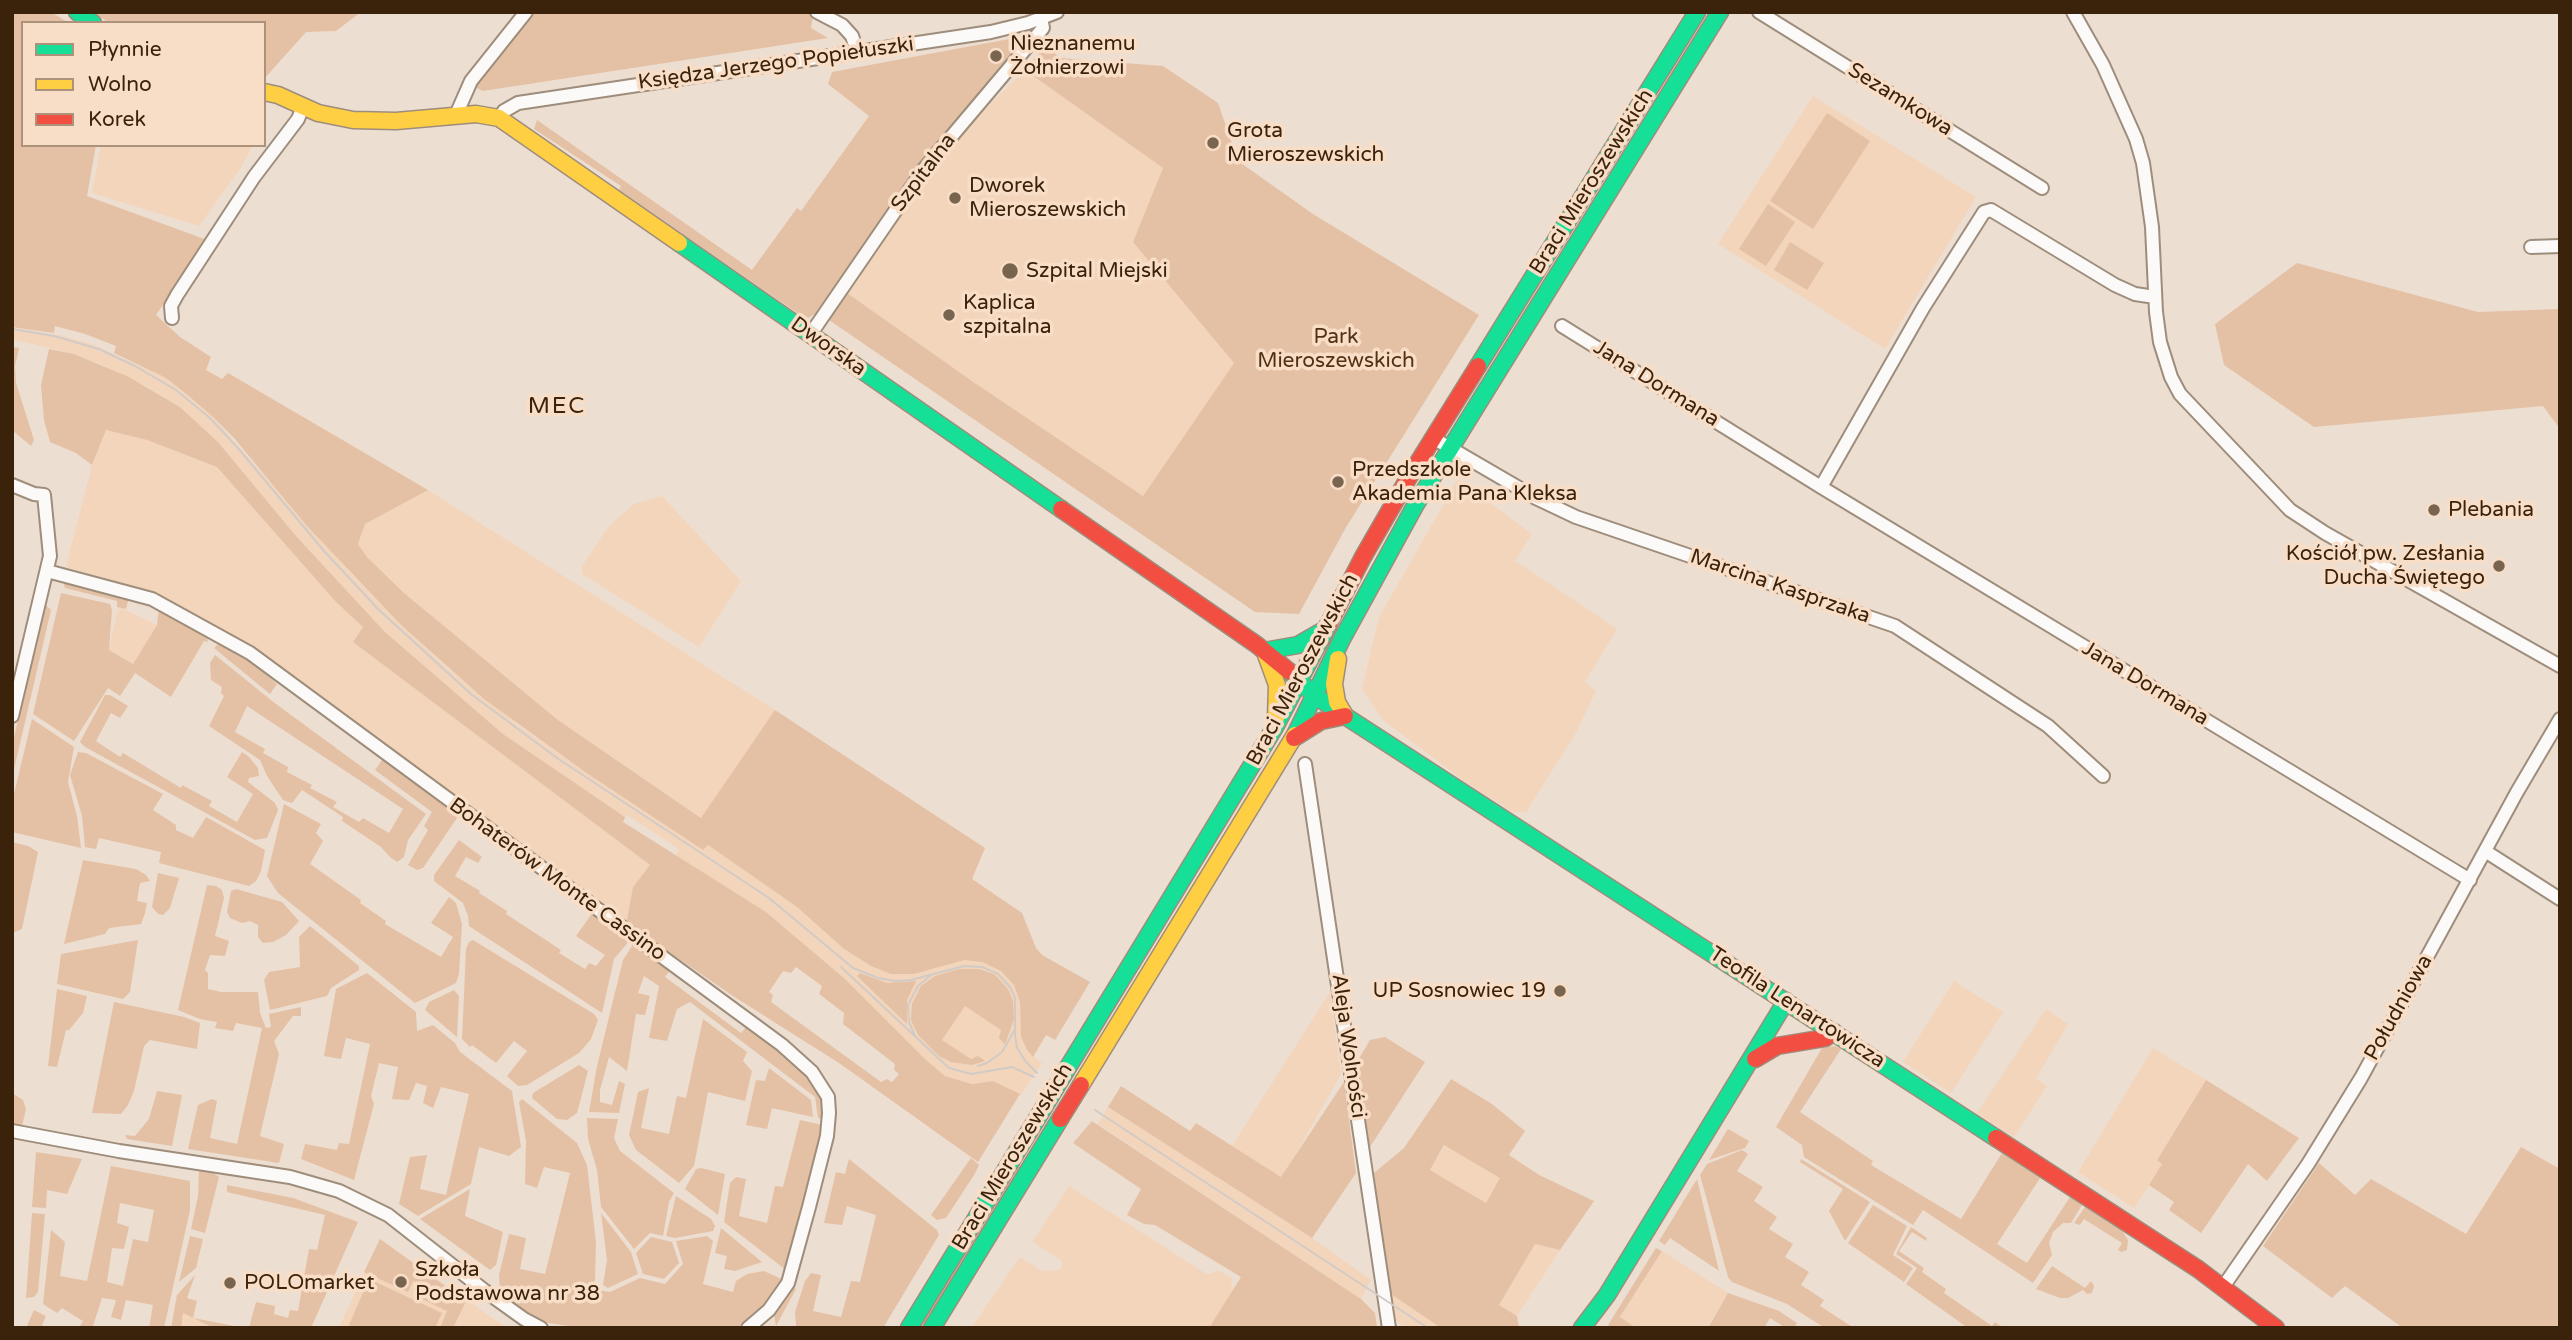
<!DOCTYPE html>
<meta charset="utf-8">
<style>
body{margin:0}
#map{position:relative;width:2572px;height:1340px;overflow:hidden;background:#edded2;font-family:"Varela Round",sans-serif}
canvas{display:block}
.frame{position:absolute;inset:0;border:14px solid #3b220a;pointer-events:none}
.legend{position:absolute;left:21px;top:21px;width:245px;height:126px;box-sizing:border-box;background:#f8ddc7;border:2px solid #ac927b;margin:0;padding:9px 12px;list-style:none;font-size:21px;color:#3b220a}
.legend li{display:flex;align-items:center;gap:14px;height:35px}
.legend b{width:35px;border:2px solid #ac927b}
</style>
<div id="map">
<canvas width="2572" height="1340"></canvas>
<div class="frame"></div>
<ul class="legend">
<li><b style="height:9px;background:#16e098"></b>Płynnie</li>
<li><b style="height:9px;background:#ffcf43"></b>Wolno</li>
<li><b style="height:9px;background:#f24e42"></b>Korek</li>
</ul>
</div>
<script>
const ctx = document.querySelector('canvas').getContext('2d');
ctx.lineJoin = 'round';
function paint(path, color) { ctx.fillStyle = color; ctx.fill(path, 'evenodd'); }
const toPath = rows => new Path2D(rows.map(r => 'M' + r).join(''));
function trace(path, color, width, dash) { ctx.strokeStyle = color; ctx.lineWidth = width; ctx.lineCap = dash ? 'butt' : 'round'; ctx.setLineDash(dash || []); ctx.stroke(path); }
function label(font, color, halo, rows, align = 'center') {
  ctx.font = font + ' "Varela Round",sans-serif'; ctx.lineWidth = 7; ctx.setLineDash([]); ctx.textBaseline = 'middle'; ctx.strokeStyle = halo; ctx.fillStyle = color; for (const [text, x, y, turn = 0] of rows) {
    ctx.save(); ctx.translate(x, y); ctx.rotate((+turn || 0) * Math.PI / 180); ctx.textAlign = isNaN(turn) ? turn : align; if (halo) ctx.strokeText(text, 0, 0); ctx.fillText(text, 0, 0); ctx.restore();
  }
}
paint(toPath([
 [1025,70,1163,168,1134,242,1234,363,1143,496,972,381,847,293,948,145],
 [1813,96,1976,197,1885,349,1718,244],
 [101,145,253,145,240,169,199,226,92,193],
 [12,327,64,336,92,344,166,378,212,416,355,578,400,624,450,670,518,725,588,774,703,850,708,845,797,907,844,949,871,966,941,965,964,960,982,962,1001,971,1014,985,1020,1002,1021,1038,1027,1051,1042,1063,1021,1095,993,1081,972,1084,945,1076,925,1059,844,978,766,912,675,856,679,849,627,815,625,817,503,734,385,632,296,536,218,442,180,407,146,386,104,366,74,354,12,339],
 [106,430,147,440,217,467,336,602,363,627,353,641,650,865,633,887,626,925,356,722,246,646,155,594,66,567,92,465],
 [1458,479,1532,534,1515,561,1617,629,1585,682,1596,691,1576,733,1526,812,1513,812,1463,780,1384,721,1362,689,1379,617],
 [428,490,775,710,702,818,558,720,404,593,367,557,358,545,365,524],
 [662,496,741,581,699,647,582,574,582,566,608,527,634,504],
 [121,608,157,625,133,664,109,650,117,612],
 [1954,981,2003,1012,1951,1093,1903,1062],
 [1330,992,1341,1074,1282,1178,1232,1146],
 [2046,1009,2068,1024,2036,1079,2047,1086,2014,1137,1977,1113],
 [2153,1048,2206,1080,2157,1159,2163,1164,2134,1208,2078,1172],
 [1108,1107,1312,1238,1371,1280,1361,1299,1098,1124],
 [1445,1145,1501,1178,1486,1203,1430,1170],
 [1069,1186,1205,1273,1211,1274,1218,1270,1232,1278,1231,1294,1209,1328,971,1328,1020,1257,1042,1271,1057,1270,1062,1268,1062,1261,1032,1242],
 [380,1239,504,1326,505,1328,339,1328],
 [1535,1244,1560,1250,1517,1316,1499,1305],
 [1662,1251,1728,1293,1707,1328,1636,1328,1620,1318],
 [1388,1292,1441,1328,1406,1328,1393,1319],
 [183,1313,214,1328,181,1328]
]), '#f3d5bb');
paint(toPath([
 [12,12,51,12,69,23,23,23,23,145,96,145,87,196,207,240,156,315,180,337,211,357,206,370,222,379,228,373,428,490,365,524,358,544,367,557,404,593,558,720,701,818,775,710,985,848,972,879,1022,913,1036,948,1042,955,1090,982,1055,1040,1046,1035,1033,1057,1027,1050,1021,1037,1020,1002,1014,985,1001,971,982,962,964,960,914,974,891,974,871,966,844,949,797,907,708,845,703,850,588,774,484,699,400,624,307,526,234,438,212,416,185,393,166,378,114,353,116,346,85,334,55,326,54,333,12,327],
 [93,12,361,12,336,31,306,32,264,79,264,23,109,23],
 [533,12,806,12,813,16,811,28,828,38,483,91,477,88,477,82],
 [1020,37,1024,43,928,153,815,314,808,318,803,317,619,190,621,186,534,129,537,120,752,270,797,208,801,211,869,116,828,84,832,72],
 [1046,44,1060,58,1163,66,1218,103,1238,161,1313,214,1479,315,1345,529,1299,614,1255,612,829,320,847,293,972,381,1143,496,1234,363,1133,242,1163,168,1025,70],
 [1827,113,1870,141,1813,229,1770,201],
 [1768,204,1795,222,1766,266,1739,249],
 [1790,242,1824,263,1807,290,1774,270],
 [2297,263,2478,312,2560,309,2560,429,2543,406,2314,427,2224,365,2215,324],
 [12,347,19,348,15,366,16,383,34,440,31,446,12,430],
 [49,349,74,354,129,377,180,407,218,442,296,536,385,632,503,734,625,817,623,822,766,912,844,978,925,1059,945,1076,972,1084,993,1081,1020,1094,978,1162,839,1063,733,996,633,927,626,925,633,887,650,865,353,642,363,627,336,602,217,467,147,440,106,430,92,465,76,453,50,442,44,420,41,385],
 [796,967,822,986,819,994,844,1013,843,1024,895,1064,894,1070,899,1074,892,1082,887,1079,881,1082,771,1002,773,995,769,992,783,971,791,973],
 [63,581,129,597,126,609,117,607,117,601,65,588],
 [61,593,110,604,112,610,109,650,133,664,157,625,159,609,206,633,208,642,204,641,171,697,135,673,120,696,108,688,74,741,33,714],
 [45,604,51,610,12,778,12,746],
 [224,643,246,657,277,684,270,694,214,648,218,644],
 [215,655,276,704,426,814,408,840,404,857,397,862,390,857,381,847,342,821,343,817,302,790,292,803,283,800,267,776,260,760,209,726,224,696,221,693,222,687,211,680,210,663],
 [247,706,403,809,389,833,363,818,359,822,333,807,337,802,310,788,312,785,287,772,288,767,263,753,265,749,235,732],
 [105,695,110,695,128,706,120,718,111,713,96,741,120,757,123,753,181,788,182,785,212,801,209,806,237,822,253,794,227,777,242,752,249,757,258,768,259,776,249,778,248,782,275,803,278,810,267,838,255,840,85,747,80,742],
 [32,719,74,747,68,782,77,816,81,848,12,832,12,802],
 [78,752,86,753,163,794,153,810,176,825,176,830,193,838,206,817,265,850,261,871,256,881,249,886,159,863,161,852,99,838,96,849,85,847,82,816,70,775],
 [384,757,453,808,457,818,423,868,417,870,408,865,428,830,424,826,432,812,375,770],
 [284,804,321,824,316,833,323,841,310,864,361,900,360,903,386,921,385,924,441,957,453,937,431,923,449,897,456,903,462,924,459,974,456,983,415,1003,278,893,267,876],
 [459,840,482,857,478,863,466,857,455,876,480,891,479,893,507,911,506,914,561,950,559,953,585,969,589,963,596,966,605,955,576,936,593,912,630,940,614,959,602,1013,469,926,468,916,463,903,434,881,434,875],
 [12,842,28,846,38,852,22,929,12,933],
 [83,860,136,869,146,875,150,881,140,883,137,901,147,903,145,913,141,924,109,928,105,934,64,944],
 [158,873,179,878,170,908,163,915,158,914,152,907],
 [207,885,216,886,222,890,224,898,215,936,229,941,225,956,210,955,205,970,208,973,208,989,221,992,258,992,260,1013,266,1028,271,1027,269,1014,301,1007,301,1016,293,1016,274,1041,279,1054,260,1136,284,1144,279,1163,188,1149,198,1105,212,1099,217,1101,210,1138,237,1144,262,1028,236,1023,233,1031,215,1028,217,1022,200,1019,178,1010],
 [236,889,282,902,299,921,286,935,273,942,263,943,258,937,258,925,250,921,242,923,230,918,227,912,231,891],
 [310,926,359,966,359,970,331,988,327,996,270,1010,264,980,269,972,300,967,299,937],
 [138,940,130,992,123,999,57,984,61,954],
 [473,940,594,1014,598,1020,591,1039,579,1053,527,1085,518,1086,507,1076,527,1051,514,1041,496,1063,472,1045,470,1047,462,1039,466,949,469,942],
 [634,943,670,970,665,977,741,1033,748,1025,777,1047,813,1080,823,1095,825,1119,818,1118,815,1097,690,1002,677,1009,667,1041,649,1038,659,986,644,976,638,993,650,996,645,1015,636,1014,627,1071,609,1057,600,1090,600,1102,612,1105,619,1081,625,1084,619,1113,589,1112,597,1066,623,960],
 [959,969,979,969,994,974,1008,989,1013,1001,1014,1019,1005,1044,999,1038,1001,1030,965,1006,942,1040,971,1059,978,1056,985,1061,972,1065,951,1062,939,1056,918,1035,911,1020,912,1004,921,986,935,976],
 [367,973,416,1012,417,1031,433,1025,455,1043,460,1052,512,1091,521,1147,509,1156,479,1147,471,1184,418,1216,399,1204,410,1157,427,1155,420,1189,446,1195,469,1094,441,1087,433,1108,423,1103,427,1086,416,1083,409,1100,392,1099,398,1067,379,1063,371,1096,374,1104,354,1180,301,1159,305,1144,337,1150,339,1143,349,1144,370,1044,346,1038,341,1059,324,1056,336,989],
 [860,973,887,983,916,981,907,1000,907,1024,857,976],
 [57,989,87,996,83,1013,69,1030,66,1030,57,1067,48,1066],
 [454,990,459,996,457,1037,425,1010,429,1002],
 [114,1002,184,1017,200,1023,197,1049,150,1040,144,1046,134,1091,128,1105,121,1114,92,1113],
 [703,1019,747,1052,743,1061,752,1071,745,1101,708,1092,694,1166,679,1183,636,1150,629,1135,638,1092,649,1088,641,1128,669,1134,677,1096,686,1098],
 [1385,1037,1425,1062,1370,1147,1357,1062,1370,1040],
 [1835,1046,1841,1049,1800,1112,1873,1161,1871,1165,1961,1219,2002,1153,2040,1178,1997,1244,2027,1263,2070,1197,2082,1205,2071,1223,2063,1223,2053,1232,2049,1243,2052,1255,2033,1283,1923,1210,1913,1225,1804,1157,1802,1145,1776,1127,1822,1048],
 [579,1065,588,1071,577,1113,567,1120,557,1119,532,1098,533,1093],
 [769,1068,811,1100,813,1117,772,1108,767,1129,746,1125,756,1080,765,1081],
 [1451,1079,1492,1104,1525,1131,1509,1155,1539,1175,1594,1201,1560,1250,1535,1244,1499,1305,1517,1316,1519,1328,1441,1328,1388,1292,1374,1173,1404,1148],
 [1444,1145,1500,1178,1486,1203,1430,1170],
 [2206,1080,2299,1138,2267,1181,2248,1164,2201,1233,2169,1210,2174,1202,2149,1185,2162,1164,2157,1160],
 [1344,1082,1356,1173,1312,1238,1108,1107,1121,1086,1190,1131,1196,1123,1281,1177],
 [157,1091,182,1095,172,1146,127,1139,125,1135,135,1136,149,1119],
 [12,1093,23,1100,26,1109,22,1126,12,1124],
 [522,1099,577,1143,587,1165,596,1242,595,1279,592,1289,610,1292,640,1278,665,1284,683,1264,676,1241,707,1236,713,1241,703,1284,733,1292,736,1281,747,1274,764,1271,784,1280,762,1309,746,1323,734,1328,582,1328,542,1322,500,1296,499,1275,509,1234,526,1238,520,1269,545,1274,570,1173,544,1167,537,1188,525,1184,526,1141,519,1102],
 [587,1118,618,1119,614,1138,620,1151,674,1193,669,1202,663,1236,650,1233,634,1249,601,1207,597,1170,588,1139],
 [800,1120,822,1125,786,1270,724,1222,730,1183,736,1177,746,1179,739,1216,767,1223,775,1186,783,1187],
 [1092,1121,1361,1299,1375,1313,1377,1328,1209,1328,1241,1277,1155,1225,1144,1224,1127,1215,1141,1189,1073,1143],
 [1728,1129,1749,1141,1745,1148,1709,1160],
 [2521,1147,2560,1169,2560,1328,2403,1328,2345,1286,2332,1298,2263,1246,2319,1163,2355,1195,2371,1179,2466,1234],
 [1742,1150,1748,1154,1737,1171,1763,1187,1754,1201,1777,1217,1769,1229,1793,1244,1785,1257,1809,1272,1801,1285,1824,1300,1820,1306,1854,1328,1825,1328,1787,1304,1732,1282,1728,1277,1700,1175,1707,1164],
 [36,1152,82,1159,67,1194,47,1190,46,1208,32,1207],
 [971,1158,979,1165,974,1175,946,1218,937,1220,931,1215],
 [849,1159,937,1230,939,1235,883,1328,799,1328,796,1326,795,1312,805,1281,811,1273,821,1275,813,1311,841,1317,851,1281,860,1282,876,1215,847,1206,842,1225,824,1223,836,1172,845,1174],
 [1801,1159,1870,1202,1845,1241,1829,1211,1843,1189,1800,1162],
 [1017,1164,1023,1167,926,1328,916,1328],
 [111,1166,190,1181,190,1210,164,1328,149,1328,153,1305,126,1300,121,1320,111,1317,116,1300,102,1298,93,1326,84,1328,80,1326,83,1321,62,1308,57,1313,43,1304,51,1230,65,1242,60,1276,87,1281],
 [120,1203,154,1210,148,1242,133,1239,123,1286,107,1282,112,1248,124,1249,129,1227,117,1223],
 [701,1168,725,1174,718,1215,685,1189,696,1169],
 [199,1170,212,1172,219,1177,205,1233,191,1229,198,1196],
 [1697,1179,1719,1271,1670,1238,1665,1245,1659,1241],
 [227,1185,293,1198,358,1222,311,1328,249,1328,256,1302,275,1306,274,1314,288,1318,290,1310,298,1311,309,1249,317,1250,325,1215,227,1192],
 [470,1189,465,1216,503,1232,496,1265,490,1270,420,1219],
 [676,1196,711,1219,715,1226,713,1231,675,1238,666,1236],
 [1873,1205,1907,1226,1893,1255,1913,1268,1904,1282,1848,1243],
 [2085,1207,2122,1231,2128,1240,2127,1250,2121,1252,2118,1250,2122,1243,2084,1219,2080,1225,2074,1223],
 [32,1213,45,1214,38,1292,34,1297,26,1298],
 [601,1213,631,1252,638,1274,608,1288,603,1285,607,1260],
 [1911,1227,1927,1238,1926,1241,1912,1232,1899,1251,1924,1268,1922,1272,1946,1289,1944,1293,1992,1326,1995,1322,2003,1328,1968,1328,1906,1284,1917,1268,1896,1254],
 [721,1228,762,1262,735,1271,724,1269,727,1256,715,1253],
 [190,1236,203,1239,196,1268,179,1282],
 [651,1237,672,1242,679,1263,664,1279,643,1274,636,1253],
 [380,1239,466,1301,453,1328,440,1328,447,1311,414,1295,419,1283,413,1281,408,1292,364,1272],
 [1656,1248,1662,1251,1620,1317,1636,1328,1613,1328,1608,1325],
 [2052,1266,2085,1288,2091,1281,2094,1286,2092,1293,2087,1294,2083,1290,2068,1298,2060,1298,2036,1289],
 [195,1275,187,1298,197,1301,193,1318,245,1328,214,1328,183,1313,181,1328,171,1328,177,1295],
 [369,1279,442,1313,435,1328,356,1328,349,1325],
 [792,1285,796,1289,776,1326,774,1314],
 [1728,1293,1779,1311,1797,1323,1794,1328,1786,1328,1770,1318,1764,1328,1708,1328],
 [34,1310,46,1316,42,1325,46,1328,26,1328]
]), '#e4c1a4');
const street = toPath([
 [817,12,842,25,852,36,857,51],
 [1759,12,2042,188],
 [2073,12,2103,65,2136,139,2143,163,2152,227,2156,312,2160,342,2171,377,2180,394,2290,510,2325,533,2560,666],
 [456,115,471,81,526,12],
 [499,118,504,111,518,103,991,32,1028,23,1057,12],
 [2531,247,2560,246],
 [172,318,171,306,177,295,254,177,298,119,303,107],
 [1562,326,1821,487,2470,880],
 [810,335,924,169,1043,28,1041,18],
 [1433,438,1536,498,1576,517,1895,626,2048,726,2103,776],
 [12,485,34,494,44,495,50,556,12,716],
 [1821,487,1923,308,1984,212,1991,210,2115,285,2135,294,2155,297],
 [47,571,152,599,250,653,782,1045,812,1072,828,1097,829,1113,827,1136,809,1207,788,1283,769,1310,748,1328],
 [1305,764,1389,1328],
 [2485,851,2560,899],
 [12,1131,119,1151,290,1177,339,1191,388,1215,485,1291,524,1319,541,1328],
 [2223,1287,2308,1164,2361,1078,2517,792,2560,719]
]);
const fast = toPath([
 [77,12,93,23],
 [679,243,1061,509],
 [1478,366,1697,12],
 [1264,651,1298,645,1324,630],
 [1290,672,1314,695,1345,716,1996,1138],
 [1295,735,1342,639,1416,504,1720,12],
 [1067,1069,1275,727,1328,625],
 [909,1328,1038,1117],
 [932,1328,1060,1119],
 [1582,1328,1607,1295,1786,1001]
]);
const slow = toPath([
 [264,92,278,95,318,113,353,120,396,121,476,114,499,118,679,243],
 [1265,652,1277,685,1276,718],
 [1338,659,1334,684,1337,702,1344,714],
 [1081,1085,1295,735]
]);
const jam = toPath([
 [1061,509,1257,645,1290,672],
 [1328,625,1363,557,1409,477,1478,366],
 [1294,738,1321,721,1345,716],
 [1755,1059,1777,1046,1825,1038,1834,1032],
 [1996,1138,2198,1269,2276,1328]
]);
trace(street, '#9e8d7b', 16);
trace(fast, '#9e8d7b', 19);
trace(slow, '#9e8d7b', 19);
trace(jam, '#9e8d7b', 19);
trace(street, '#fcfaf8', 12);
trace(fast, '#16e098', 16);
trace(slow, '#ffcf43', 16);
trace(jam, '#f24e42', 16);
trace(toPath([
 [12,329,54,336,99,349,135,366,176,390,210,418,237,447,324,551,379,610,471,694,557,758,769,898,853,968,878,978,896,981,911,980,964,966,982,967,998,974,1010,987,1015,998,1015,1035,1017,1048,1026,1062,1037,1073],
 [841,967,949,1068,971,1074,1012,1067,1034,1077],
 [915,1036,909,1022,908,1005,918,986,930,976],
 [978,1066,987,1063,1002,1052,1014,1031],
 [1095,1110,1428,1328]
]), '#d1cbc7', 2);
const fastBridge = toPath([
 [1038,1117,1067,1069]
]);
const jamBridge = toPath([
 [1060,1119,1081,1085]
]);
trace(fastBridge, '#9e8d7b', 19, []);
trace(jamBridge, '#9e8d7b', 19, []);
trace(fastBridge, '#16e098', 16);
trace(jamBridge, '#f24e42', 16);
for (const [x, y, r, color] of [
 [996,56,7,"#796450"],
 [1213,143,7,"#796450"],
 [955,198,7,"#796450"],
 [1010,271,9,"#796450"],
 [949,315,7,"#796450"],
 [1338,482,7,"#796450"],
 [2434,510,7,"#796450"],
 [2499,566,7,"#796450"],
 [1560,991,7,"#796450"],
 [401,1282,7,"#796450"],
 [230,1283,7,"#796450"]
]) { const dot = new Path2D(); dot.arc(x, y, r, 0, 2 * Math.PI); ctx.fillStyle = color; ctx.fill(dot); trace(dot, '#f8ddc7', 2.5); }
label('21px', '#3b220a', '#f8ddc7', [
 ["Nieznanemu",1010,44],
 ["Żołnierzowi",1010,68],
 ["Grota",1227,131],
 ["Mieroszewskich",1227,155],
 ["Dworek",969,186],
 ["Mieroszewskich",969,210],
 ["Szpital Miejski",1026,271],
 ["Kaplica",963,303],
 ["szpitalna",963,327],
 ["Przedszkole",1352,470],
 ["Akademia Pana Kleksa",1352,494],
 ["Plebania",2448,510],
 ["Kościół pw. Zesłania",2485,554,"right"],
 ["Ducha Świętego",2485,578,"right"],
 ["UP Sosnowiec 19",1546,991,"right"],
 ["Szkoła",415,1270],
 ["Podstawowa nr 38",415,1294],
 ["POLOmarket",244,1283]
], 'left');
label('21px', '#3b220a', '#f8ddc7', [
 ["Księdza Jerzego Popiełuszki",776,64,-8],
 ["Sezamkowa",1900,100,32],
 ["Szpitalna",924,173,-53],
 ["Braci Mieroszewskich",1592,182,-58],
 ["Dworska",828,347,35],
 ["Jana Dormana",1656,384,32],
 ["Marcina Kasprzaka",1780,587,19],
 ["Braci Mieroszewskich",1303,670,-62],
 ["Jana Dormana",2145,684,31],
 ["Bohaterów Monte Cassino",557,880,36],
 ["Teofila Lenartowicza",1797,1008,33],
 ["Południowa",2399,1008,-61],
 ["Aleja Wolności",1348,1046,82],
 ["Braci Mieroszewskich",1013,1157,-59]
]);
label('21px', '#533213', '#f8ddc7', [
 ["Park",1336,337],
 ["Mieroszewskich",1336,361]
]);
ctx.letterSpacing = '2px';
label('23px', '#3b220a', '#f8ddc7', [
 ["MEC",557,407]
]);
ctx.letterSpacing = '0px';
</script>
